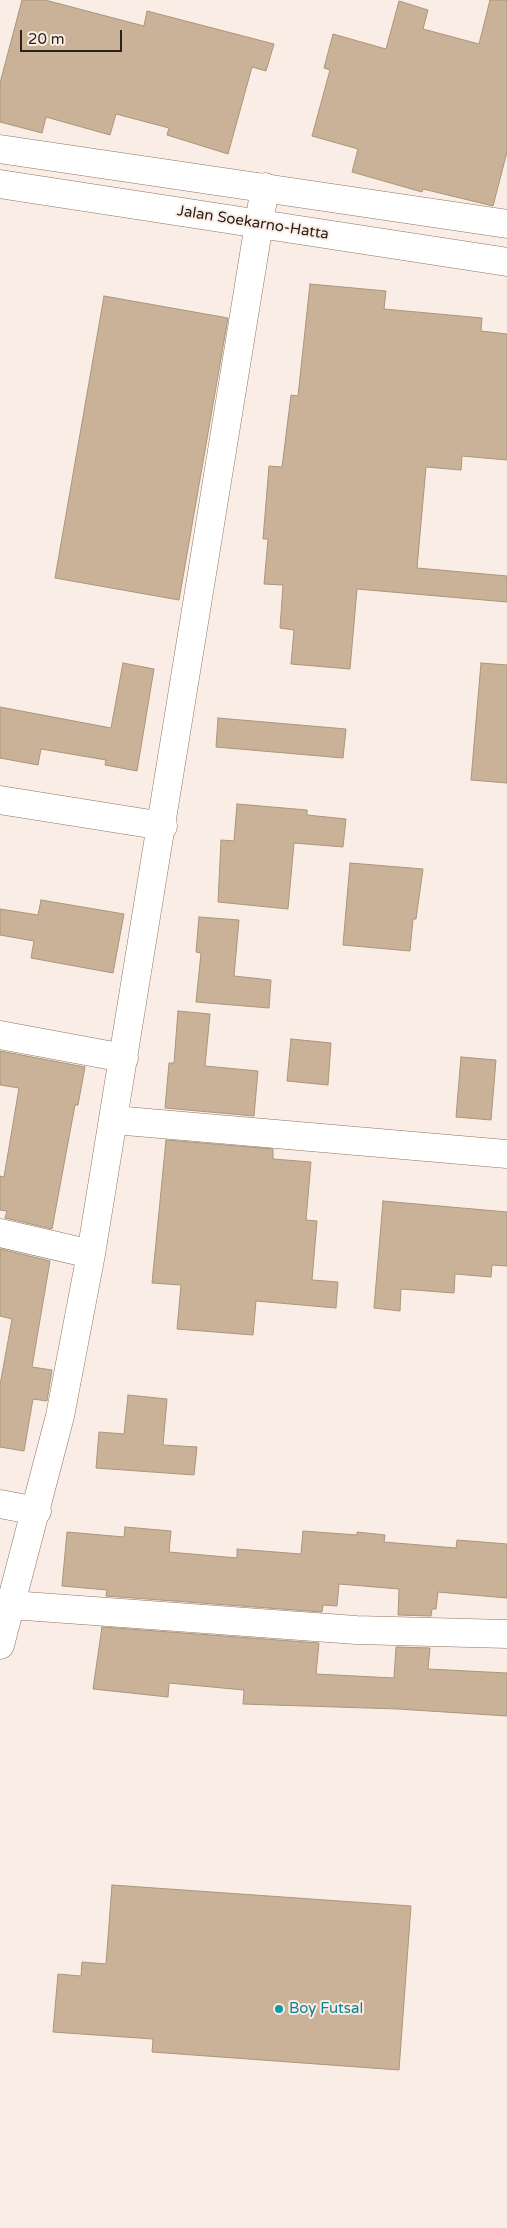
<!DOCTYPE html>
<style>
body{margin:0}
#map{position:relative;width:507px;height:2228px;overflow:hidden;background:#faede5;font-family:"Varela Round",sans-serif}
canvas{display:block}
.scale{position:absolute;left:20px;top:30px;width:102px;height:22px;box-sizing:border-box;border:2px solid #2d221a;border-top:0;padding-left:6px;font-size:15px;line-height:18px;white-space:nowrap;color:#2d221a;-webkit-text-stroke:4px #faede5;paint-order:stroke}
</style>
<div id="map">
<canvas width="507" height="2228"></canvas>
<div class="scale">20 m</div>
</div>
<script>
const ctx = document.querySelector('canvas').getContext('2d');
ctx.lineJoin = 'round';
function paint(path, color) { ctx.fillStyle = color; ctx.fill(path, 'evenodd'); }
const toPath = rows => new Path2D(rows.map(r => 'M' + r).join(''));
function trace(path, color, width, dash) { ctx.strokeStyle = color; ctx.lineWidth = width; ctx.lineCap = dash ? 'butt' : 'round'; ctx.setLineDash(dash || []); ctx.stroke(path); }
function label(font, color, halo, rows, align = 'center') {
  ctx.font = font + ' "Varela Round",sans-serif'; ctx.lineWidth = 4; ctx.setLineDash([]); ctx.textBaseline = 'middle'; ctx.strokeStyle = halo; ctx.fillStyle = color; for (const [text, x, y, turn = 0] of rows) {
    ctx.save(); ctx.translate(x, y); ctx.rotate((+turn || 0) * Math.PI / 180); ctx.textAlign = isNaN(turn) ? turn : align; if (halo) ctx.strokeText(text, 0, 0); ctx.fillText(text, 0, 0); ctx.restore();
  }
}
const building = toPath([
 [22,0,45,0,144,26,147,11,274,44,266,71,252,67,228,154,167,135,169,128,116,114,110,135,46,117,42,133,0,122,0,83,22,0],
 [490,0,507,0,507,152,493,206,423,189,422,192,352,172,358,149,312,136,330,70,324,68,333,34,386,49,399,1,428,10,423,29,479,44,490,0],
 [310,284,386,291,384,309,482,318,481,331,507,334,507,460,462,456,461,470,426,467,417,568,507,576,507,602,357,589,350,669,291,664,294,630,280,628,283,585,264,584,268,539,263,539,269,466,282,467,291,395,298,396,310,284],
 [104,296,228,318,179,600,55,578,104,296],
 [123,663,154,669,137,771,105,765,106,760,41,749,38,765,0,758,0,707,111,728,123,663],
 [481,663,507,665,507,783,471,780,481,663],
 [218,718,346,729,343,758,216,747,218,718],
 [237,804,307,810,307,815,346,819,343,847,294,843,288,909,218,902,221,840,234,841,237,804],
 [350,863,423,869,416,919,413,919,410,951,343,945,350,863],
 [41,900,124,914,113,973,31,958,34,941,0,935,0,909,38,915,41,900],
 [199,917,239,920,234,976,271,980,269,1008,196,1002,201,953,196,952,199,917],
 [178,1011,210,1014,205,1066,258,1071,254,1116,165,1108,169,1063,174,1063,178,1011],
 [291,1039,331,1043,328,1085,287,1081,291,1039],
 [0,1051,85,1067,78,1105,75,1105,52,1229,5,1218,7,1211,0,1210,0,1176,4,1177,19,1088,0,1085,0,1051],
 [461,1057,496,1060,491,1120,456,1117,461,1057],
 [166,1140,273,1149,273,1159,311,1162,306,1220,317,1221,312,1280,338,1282,336,1308,256,1301,253,1335,177,1329,181,1285,152,1283,166,1140],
 [383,1201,507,1212,507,1266,492,1265,491,1277,455,1274,454,1293,401,1289,400,1311,374,1308,383,1201],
 [0,1249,50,1261,32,1367,52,1370,47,1401,33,1399,24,1451,0,1447,0,1385,12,1319,0,1316,0,1249],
 [128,1395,167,1399,163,1445,197,1447,194,1475,96,1468,99,1432,124,1434,128,1395],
 [125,1527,171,1531,169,1552,237,1558,237,1549,301,1554,303,1531,357,1535,357,1532,385,1535,384,1542,456,1548,457,1540,507,1544,507,1598,438,1592,436,1609,432,1609,431,1616,398,1615,399,1589,339,1584,337,1606,323,1605,322,1612,106,1596,107,1590,62,1586,67,1532,124,1537,125,1527],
 [102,1627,319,1643,316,1674,394,1678,396,1647,430,1648,428,1669,507,1673,507,1716,398,1709,243,1704,244,1690,169,1683,168,1697,93,1689,102,1627],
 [112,1885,411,1906,399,2070,152,2052,153,2039,53,2032,58,1974,81,1976,82,1962,106,1964,112,1885]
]);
paint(building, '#c9b297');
trace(building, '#ab957b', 1);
const minor = toPath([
 [0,800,163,826],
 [0,1035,124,1058],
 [114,1120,507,1154],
 [0,1233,91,1254],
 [0,1504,37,1511],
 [11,1605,356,1630,507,1634],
 [0,1645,60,1416,91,1254,265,187]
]);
const trunk = toPath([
 [0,149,507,224],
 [0,184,507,262]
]);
trace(minor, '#8f7360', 29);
trace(trunk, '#8f7360', 29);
trace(minor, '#fff', 28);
trace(trunk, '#fff', 28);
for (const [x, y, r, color] of [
 [279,2009,5,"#0f9aa8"]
]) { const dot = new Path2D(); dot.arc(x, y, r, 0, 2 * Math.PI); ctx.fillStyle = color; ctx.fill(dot); trace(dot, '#faede5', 2); }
label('15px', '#2d221a', '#faede5', [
 ["Jalan Soekarno-Hatta",253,223,9]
]);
label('15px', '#0d838f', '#faede5', [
 ["Boy Futsal",289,2009]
], 'left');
</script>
